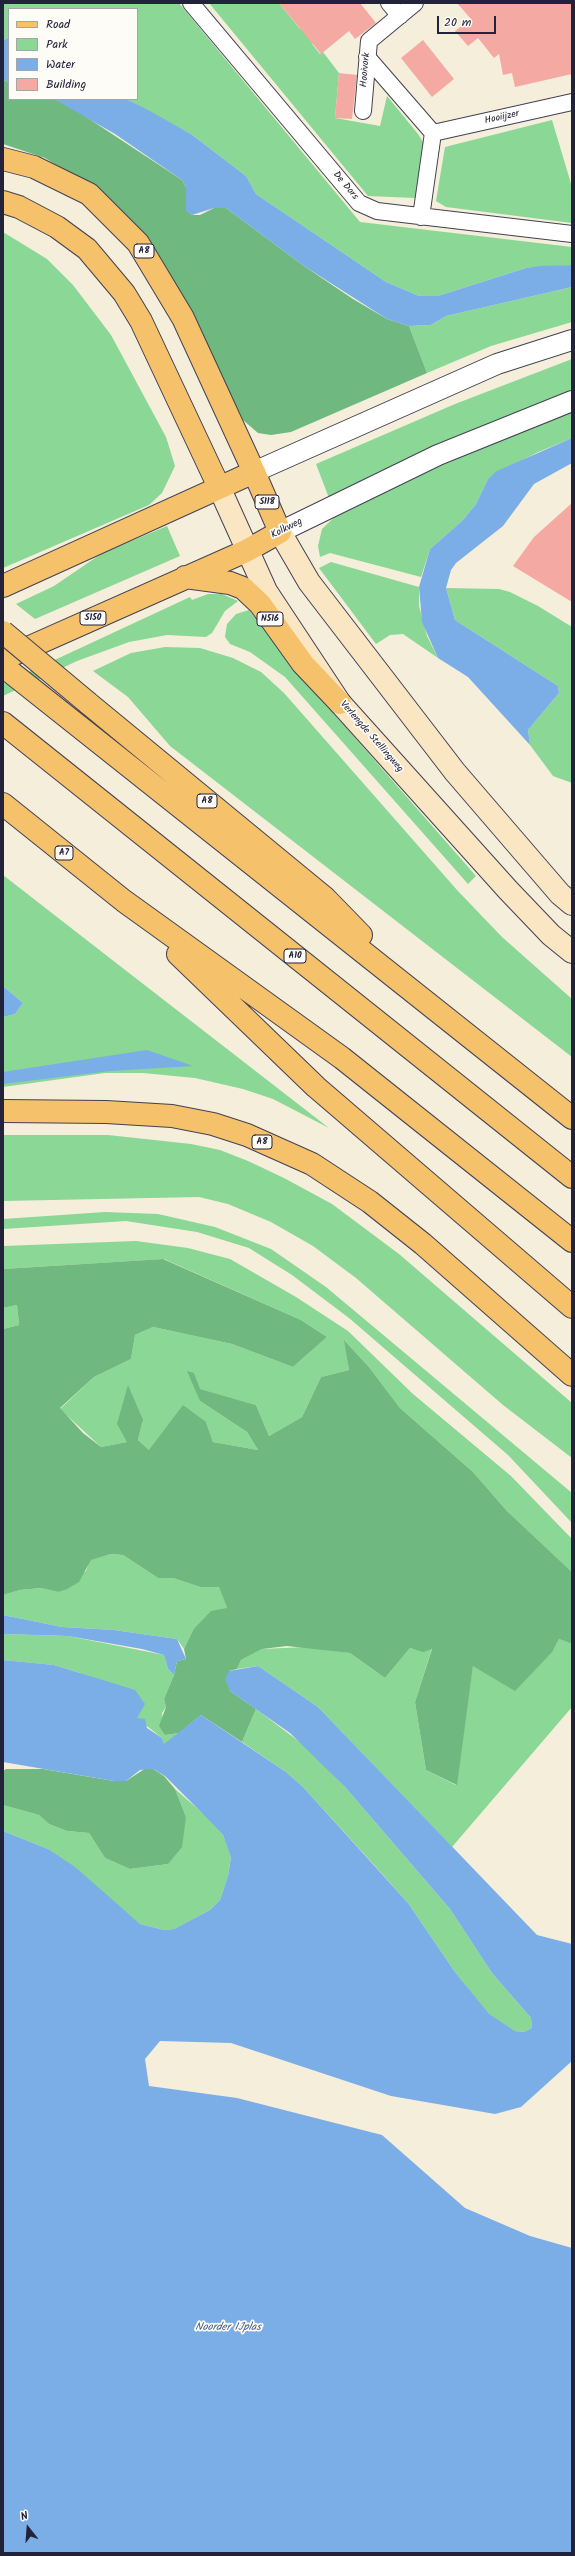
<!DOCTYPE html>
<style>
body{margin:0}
#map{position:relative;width:575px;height:2556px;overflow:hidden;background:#f5eeda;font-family:Kalam,sans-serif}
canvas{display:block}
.frame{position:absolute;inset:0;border:4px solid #22223b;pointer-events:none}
.legend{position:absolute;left:8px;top:8px;width:130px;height:92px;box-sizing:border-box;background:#fdfcf7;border:1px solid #a5a5ac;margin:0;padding:5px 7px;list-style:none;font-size:12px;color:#22223b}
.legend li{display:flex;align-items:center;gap:8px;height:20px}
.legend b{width:20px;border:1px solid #a5a5ac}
.north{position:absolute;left:8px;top:2508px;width:40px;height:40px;-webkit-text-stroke:3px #fdfcf7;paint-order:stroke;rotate:343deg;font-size:11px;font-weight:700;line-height:16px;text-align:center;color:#22223b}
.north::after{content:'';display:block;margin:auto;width:14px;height:18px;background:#22223b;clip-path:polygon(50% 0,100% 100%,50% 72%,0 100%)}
.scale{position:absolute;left:437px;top:16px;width:59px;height:18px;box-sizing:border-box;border:2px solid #22223b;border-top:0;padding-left:5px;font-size:12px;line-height:14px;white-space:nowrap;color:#22223b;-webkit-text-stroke:3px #fdfcf7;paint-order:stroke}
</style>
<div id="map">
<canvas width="575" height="2556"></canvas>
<div class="frame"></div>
<ul class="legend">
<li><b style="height:5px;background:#f5c16b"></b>Road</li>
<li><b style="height:11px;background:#8ad796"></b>Park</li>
<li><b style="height:11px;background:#7bade7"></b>Water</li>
<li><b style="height:11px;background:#f5a9a3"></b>Building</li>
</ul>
<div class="north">N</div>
<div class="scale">20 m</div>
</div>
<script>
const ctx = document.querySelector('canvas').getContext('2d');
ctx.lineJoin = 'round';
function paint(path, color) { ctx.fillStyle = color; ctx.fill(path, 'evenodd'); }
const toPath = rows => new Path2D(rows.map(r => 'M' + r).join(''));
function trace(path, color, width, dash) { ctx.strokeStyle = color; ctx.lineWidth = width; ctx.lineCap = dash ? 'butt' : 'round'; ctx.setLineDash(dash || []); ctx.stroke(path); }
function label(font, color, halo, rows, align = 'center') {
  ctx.font = font + ' Kalam,sans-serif'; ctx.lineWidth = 3.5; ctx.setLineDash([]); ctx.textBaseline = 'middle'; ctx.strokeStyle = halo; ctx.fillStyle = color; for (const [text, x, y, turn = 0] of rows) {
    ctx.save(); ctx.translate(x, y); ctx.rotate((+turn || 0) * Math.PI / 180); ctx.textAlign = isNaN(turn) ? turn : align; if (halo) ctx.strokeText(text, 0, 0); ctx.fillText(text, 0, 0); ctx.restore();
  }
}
paint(toPath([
 [3,3,179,3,360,222,572,247,572,265,526,268,438,296,419,296,386,282,256,194,246,176,191,134,126,99,137,99,137,9,9,9,9,37,3,41],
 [209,3,279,3,300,29,304,27,315,42,312,44,320,54,323,52,339,73,335,118,380,126,387,96,418,134,425,145,415,198,368,196],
 [552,120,572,187,572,223,446,207,436,201,445,147],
 [3,232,47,259,73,285,111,335,166,437,175,466,162,493,149,505,3,568],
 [572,287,572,322,491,346,427,373,409,326,431,325,446,316],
 [572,359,572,391,374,474,329,498,316,464,455,404],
 [572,408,572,438,536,453,488,479,476,504,463,520,430,549,421,577,330,553,320,557,318,546,322,529,347,505],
 [167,526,180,556,35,619,16,604,54,586,101,554],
 [331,562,419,587,419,606,427,636,438,658,403,634,390,635,376,644,319,568],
 [446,588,499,589,510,592,538,606,572,627,572,783,553,776,530,745,528,730,559,693,558,686,455,620],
 [208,594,222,594,238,601,225,611,212,633,206,637,167,635,129,642,77,661,3,696,3,684,190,597,192,600],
 [249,610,335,715,476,876,468,884,285,677,250,652,230,644,225,637,227,624,236,614],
 [165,647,200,648,233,658,261,672,284,693,457,890,502,937,572,999,572,1057,170,746,128,697,93,671,131,653],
 [3,875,111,959,329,1128,273,1099,243,1089,195,1078,143,1073,105,1073,3,1087,3,1017,15,1014,23,1003,3,986],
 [3,1135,108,1135,191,1144,220,1150,248,1161,284,1178,332,1204,399,1254,572,1403,572,1458,503,1405,356,1278,313,1246,271,1222,228,1204,199,1197,3,1201],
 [105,1212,158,1214,215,1227,271,1249,326,1287,572,1493,572,1523,508,1455,349,1318,292,1275,249,1248,197,1232,126,1221,3,1229,3,1219],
 [136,1241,188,1248,230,1259,296,1297,348,1331,413,1394,511,1476,572,1539,572,1572,507,1511,473,1472,400,1408,369,1367,345,1341,349,1370,321,1377,302,1417,269,1436,256,1405,199,1389,194,1373,200,1401,247,1432,258,1450,213,1442,206,1422,149,1450,138,1440,143,1420,127,1442,101,1447,60,1409,94,1377,131,1359,135,1335,153,1327,232,1344,293,1367,327,1337,301,1320,164,1259,3,1269,3,1246],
 [17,1305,19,1325,3,1329,3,1308],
 [111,1554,123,1555,158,1578,173,1578,200,1587,219,1586,227,1608,193,1630,184,1649,177,1639,114,1630,62,1627,3,1615,3,1595,20,1590,41,1588,58,1592,86,1571,90,1560],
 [3,1634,68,1636,164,1655,168,1669,174,1675,164,1699,166,1707,162,1713,165,1735,179,1733,164,1745,162,1738,80,1673,54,1665,3,1660],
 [559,1639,572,1644,572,1707,452,1847,318,1707,258,1666,237,1669,241,1660,262,1649,306,1647,350,1653,385,1678,410,1648,423,1651,432,1648,415,1702,426,1770,456,1785,473,1665,553,1651],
 [256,1709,305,1746,345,1787,450,1909,492,1973,531,2018,532,2028,524,2032,515,2031,489,2015,455,1972,408,1903,375,1866,303,1787,286,1772,242,1742],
 [175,1789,206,1816,223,1835,231,1856,228,1876,220,1900,210,1910,174,1929,164,1930,140,1924,48,1849,3,1831,3,1805,39,1815,49,1824,67,1831,89,1833,105,1858,130,1869,168,1864,186,1817]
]), '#8ad796');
paint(toPath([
 [3,80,9,82,9,99,54,99,68,105,182,180,186,187,186,210,192,215,200,215,214,208,226,208,304,266,353,299,387,319,409,326,427,373,291,432,271,435,258,433,243,420,209,351,80,180,45,158,3,144],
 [163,1259,301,1320,327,1337,293,1367,232,1344,153,1327,135,1335,131,1359,94,1377,60,1408,83,1433,101,1447,127,1442,117,1424,128,1385,143,1420,138,1440,149,1450,183,1405,206,1422,213,1442,258,1450,247,1432,200,1401,187,1371,194,1373,200,1389,256,1405,269,1436,302,1417,321,1377,349,1370,344,1340,369,1367,400,1408,473,1472,507,1511,572,1572,572,1644,559,1639,553,1651,515,1691,473,1666,457,1785,426,1770,415,1702,432,1649,423,1652,410,1648,385,1678,350,1653,287,1646,262,1649,241,1660,237,1669,229,1671,230,1691,256,1709,242,1742,201,1715,179,1733,165,1735,159,1726,166,1707,164,1699,174,1675,177,1661,186,1659,184,1649,193,1630,211,1611,227,1608,219,1587,200,1587,173,1578,158,1578,123,1555,111,1554,91,1560,79,1582,67,1589,58,1592,41,1588,20,1590,3,1595,3,1329,19,1325,17,1305,3,1308,3,1269],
 [146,1768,153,1769,164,1776,175,1789,186,1817,182,1847,168,1864,130,1869,105,1858,89,1833,67,1831,49,1824,39,1815,3,1805,3,1771,6,1769,43,1769,114,1781,126,1781]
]), '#6fb87f');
paint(toPath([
 [9,37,9,82,3,80,3,41],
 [54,99,126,99,148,110,191,134,246,176,256,194,386,282,419,296,438,296,526,268,541,266,572,265,572,287,446,316,431,325,409,326,387,319,304,266,226,208,214,208,192,215,186,211,186,187,182,180,115,134],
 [572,438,572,463,534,484,503,526,456,563,451,570,446,588,455,620,558,686,559,693,528,730,530,745,468,677,438,658,422,622,419,587,430,549,463,520,476,504,488,479,497,471],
 [3,986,23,1003,15,1014,3,1017],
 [147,1050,193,1066,110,1071,3,1084,3,1072],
 [3,1615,62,1627,114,1630,177,1639,186,1659,177,1661,174,1675,168,1669,164,1655,142,1649,68,1636,3,1634],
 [3,1660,54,1665,135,1690,145,1704,137,1718,145,1719,147,1728,162,1738,164,1744,201,1715,286,1772,303,1787,408,1903,455,1972,489,2014,515,2031,524,2032,532,2028,531,2018,492,1973,450,1909,345,1787,290,1733,230,1691,225,1679,229,1671,258,1666,318,1707,537,1935,572,1944,572,2061,521,2107,495,2114,391,2096,231,2043,160,2041,145,2059,149,2086,237,2098,382,2135,465,2208,530,2236,572,2248,572,2553,3,2553,3,1831,48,1849,75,1867,140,1924,164,1930,174,1929,210,1910,220,1900,228,1876,231,1857,223,1835,206,1817,165,1776,153,1769,140,1770,126,1781,114,1781,3,1762]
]), '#7bade7');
paint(toPath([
 [279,3,360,3,376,23,355,39,349,31,321,54],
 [457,3,572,3,572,74,515,87,512,73,503,75,499,54,494,58,478,38,468,46,455,31,471,19],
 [423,40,454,79,432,97,401,58],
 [339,73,357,75,352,119,335,118],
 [572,503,572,602,513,566,534,537]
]), '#f5a9a3');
const minor = toPath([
 [191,3,359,203,377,211,572,234],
 [389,3,400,16],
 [367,57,433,133,421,217],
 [363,111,369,41,415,3],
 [433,133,572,102]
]);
const tertiary = toPath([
 [254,472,497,364,572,340],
 [280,532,438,455,572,401]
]);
const secondary = toPath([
 [219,487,266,591,340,703,508,890,551,935,572,952],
 [280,532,309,582,455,772,560,894,572,904]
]);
const primary = toPath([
 [185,577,230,583,243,588,260,604,303,664,340,703],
 [3,586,254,472,280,532,246,551,3,659]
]);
const motorway = toPath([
 [3,159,34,167,89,194,138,243,183,318,254,472],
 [3,202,19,207,57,227,87,249,124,293,141,321,219,487],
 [3,666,572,1118],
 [88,703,325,898,361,935],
 [3,723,572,1177],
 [3,804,124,901,342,1058,572,1241],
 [178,954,316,1087,572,1307],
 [3,1111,106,1112,172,1116,213,1124,247,1135,312,1164,370,1202,423,1244,572,1375]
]);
trace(minor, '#424153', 18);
trace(tertiary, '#424153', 22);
trace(secondary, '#424153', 24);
trace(primary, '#424153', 24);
trace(motorway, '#424153', 24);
trace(minor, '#fff', 16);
trace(tertiary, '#fff', 20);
trace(secondary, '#fbe6c4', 22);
trace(primary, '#f5c16b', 22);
trace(motorway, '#f5c16b', 22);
const motorwayBridge = toPath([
 [3,632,88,703]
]);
trace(motorwayBridge, '#424153', 24, []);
trace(motorwayBridge, '#f5c16b', 22);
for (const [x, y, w] of [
 [144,251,20],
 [267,502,24],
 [93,618,26],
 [270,619,26],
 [207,801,20],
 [64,853,18],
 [295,956,22],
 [262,1142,20]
]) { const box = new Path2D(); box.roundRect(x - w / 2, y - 7, w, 14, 3); ctx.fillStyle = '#fdfcf7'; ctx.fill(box); trace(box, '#22223b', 1); }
label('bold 9px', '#22223b', null, [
 ["A8",144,251],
 ["S118",267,502],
 ["S150",93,618],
 ["N516",270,619],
 ["A8",207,801],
 ["A7",64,853],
 ["A10",295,956],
 ["A8",262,1142]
]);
label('10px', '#22223b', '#fdfcf7', [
 ["Hooivork",366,70,-85],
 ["Hooiijzer",502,118,-13],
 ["De Dors",345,186,50],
 ["Kolkweg",287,529,-27],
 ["Verlengde Stellingweg",371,737,49]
]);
label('italic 11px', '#465a80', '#fdfcf7', [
 ["Noorder IJplas",228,2328]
]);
</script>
